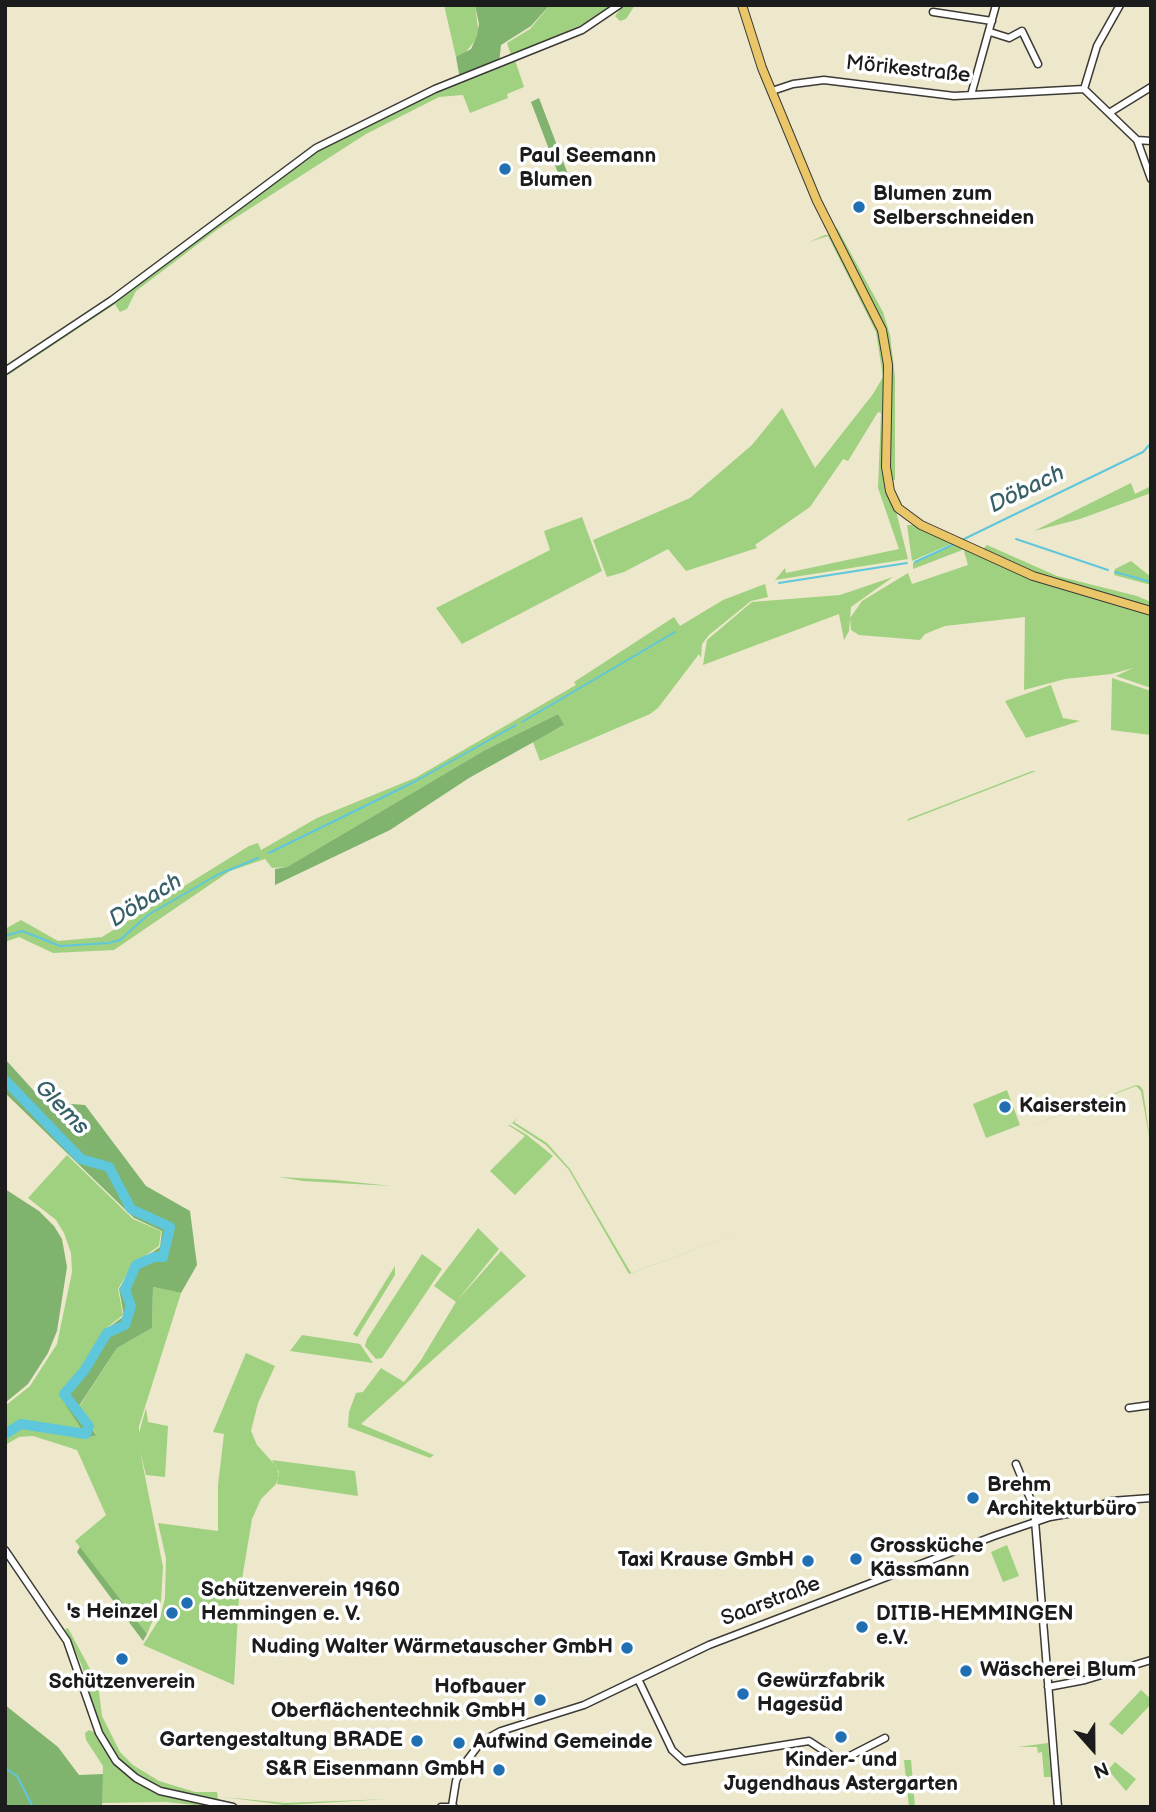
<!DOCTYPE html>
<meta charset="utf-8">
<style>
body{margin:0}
#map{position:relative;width:1156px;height:1812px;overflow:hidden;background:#ede7cc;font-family:"Balsamiq Sans",sans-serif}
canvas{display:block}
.frame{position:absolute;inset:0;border:7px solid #1c1c1c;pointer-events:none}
.north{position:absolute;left:1058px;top:1714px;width:70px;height:70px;-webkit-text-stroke:5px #fff;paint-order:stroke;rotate:159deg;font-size:19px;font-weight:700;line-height:28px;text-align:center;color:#1c1c1c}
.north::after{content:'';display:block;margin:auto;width:24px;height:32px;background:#1c1c1c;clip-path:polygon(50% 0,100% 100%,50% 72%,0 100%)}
</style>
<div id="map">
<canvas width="1156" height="1812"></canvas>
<div class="frame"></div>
<div class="north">N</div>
</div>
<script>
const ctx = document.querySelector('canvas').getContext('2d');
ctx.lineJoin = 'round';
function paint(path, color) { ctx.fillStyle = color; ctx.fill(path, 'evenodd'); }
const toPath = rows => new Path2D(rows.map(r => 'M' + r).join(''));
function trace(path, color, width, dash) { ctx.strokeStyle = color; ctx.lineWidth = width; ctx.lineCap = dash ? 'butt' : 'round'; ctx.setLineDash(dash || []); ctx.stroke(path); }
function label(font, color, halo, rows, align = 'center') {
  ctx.font = font + ' "Balsamiq Sans",sans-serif'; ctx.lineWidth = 7; ctx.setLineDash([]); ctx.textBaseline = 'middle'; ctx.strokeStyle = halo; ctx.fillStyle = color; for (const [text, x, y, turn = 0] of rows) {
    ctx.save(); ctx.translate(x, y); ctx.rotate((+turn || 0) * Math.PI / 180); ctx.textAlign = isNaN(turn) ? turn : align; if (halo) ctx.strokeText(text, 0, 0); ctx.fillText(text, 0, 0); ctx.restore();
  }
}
paint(toPath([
 [444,5,475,5,479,36,464,54,456,57],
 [550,5,613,5,598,18,511,55,507,43,530,29],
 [624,5,635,5,626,19,620,21,615,16],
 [514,57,524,87,507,94,508,98,470,113,463,95,439,97,366,134,218,229,136,291,127,309,120,312,115,304,5,377,5,371,52,342,304,156,370,119],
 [837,228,883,312,890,335,895,377,895,480,887,482,886,350,834,230],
 [825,235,830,235,881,337,885,365,883,459,908,559,775,580,785,568,786,573,899,549,878,488,881,413,878,412,848,461,843,459,810,507,755,545,757,548,686,571,668,549,624,572,607,577,593,540,690,498,752,445,782,408,815,468,873,394,883,377,876,332,828,236,809,242],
 [1131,483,1135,494,1151,486,1151,493,1080,519,1034,531],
 [582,517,602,571,462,644,436,608,550,550,544,531],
 [907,525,912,525,953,543,912,561],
 [955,544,965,549,913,569,913,563],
 [987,545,1057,576,1137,596,1151,602,1151,608,1052,581,983,549],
 [967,549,1050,586,1151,614,1151,688,1116,676,1133,668,1111,674,1065,679,1024,690,1025,617,945,626,925,634,920,640,859,635,851,630,850,618,862,601,908,573,912,584,968,565,964,551],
 [1131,561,1151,577,1151,585,1114,575,1115,569],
 [893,577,851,607,849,631,844,640,839,614,703,665,707,640,752,602,840,595],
 [765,584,768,597,751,601,709,635,702,644,701,658,699,654,658,708,650,714,540,761,533,742,563,726,558,714,485,750,287,867,272,868,265,859,230,871,114,950,53,953,19,937,5,942,5,929,21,920,58,941,102,937,249,846,258,843,261,850,317,818,415,778,576,685,574,682,674,617,680,626,723,600],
 [1112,678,1151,691,1151,735,1111,730],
 [1051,685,1063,718,1080,721,1026,738,1005,701],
 [1032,771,1036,771,907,821,908,819],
 [1136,1085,1140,1086,1143,1090,1151,1147,1141,1091,1136,1086,1025,1128],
 [1007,1090,1020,1125,986,1138,973,1104],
 [519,1117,514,1122,547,1143,570,1169,631,1273,747,1230,629,1274,569,1170,546,1145,512,1123],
 [508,1125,510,1125,527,1135,553,1156,515,1195,490,1171,525,1136],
 [67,1155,133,1219,161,1231,159,1246,133,1264,118,1289,123,1315,104,1330,65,1403,82,1431,90,1437,96,1434,79,1407,117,1348,152,1328,153,1287,181,1293,139,1426,139,1433,146,1408,148,1422,168,1426,165,1477,146,1475,140,1451,163,1567,161,1601,147,1634,75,1541,106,1515,77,1450,33,1436,19,1437,5,1445,5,1406,30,1386,57,1344,72,1272,71,1253,64,1233,56,1220,28,1198],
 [279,1177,335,1180,391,1186,303,1181],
 [478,1228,499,1249,456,1302,501,1251,526,1276,361,1424,434,1455,430,1458,348,1427,349,1412,356,1393,363,1392,381,1368,404,1382,421,1360,456,1302,434,1286],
 [422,1254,442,1269,382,1358,376,1359,365,1346,367,1339],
 [395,1266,395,1275,357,1337,353,1334],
 [302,1335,360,1344,373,1363,290,1351],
 [246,1353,275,1366,258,1403,251,1431,257,1445,276,1466,279,1475,276,1484,261,1499,252,1519,239,1597,234,1685,143,1645,160,1618,165,1598,166,1558,158,1523,218,1531,218,1485,224,1434,213,1432],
 [272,1460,355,1471,358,1496,277,1484,279,1472],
 [1007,1545,1019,1576,1003,1582,991,1552],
 [68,1628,98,1684,102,1716,120,1752,133,1765,159,1781,195,1792,217,1792,218,1800,168,1790,154,1784,128,1768,114,1753,98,1723,82,1666,65,1629],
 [1141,1690,1151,1699,1151,1704,1122,1735,1109,1724],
 [89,1730,96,1733,110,1759,138,1783,162,1795,213,1807,166,1802,102,1803,103,1766,86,1740,85,1733],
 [1048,1743,1051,1777,1044,1777,1042,1752,1038,1753,1037,1747,1018,1747],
 [904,1760,911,1760,915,1807,909,1807],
 [1115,1762,1136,1779,1126,1791,1108,1770],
 [223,1797,285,1803,389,1799,285,1805]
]), '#9fd180');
paint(toPath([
 [475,5,548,7,531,26,501,45,499,64,460,79,456,57,471,49,477,36,479,24],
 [539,98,569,177,561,181,531,102],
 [558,714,564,725,469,778,390,830,275,885,275,869,287,867,485,750],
 [5,1059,44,1102,85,1105,146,1186,190,1211,197,1265,181,1293,153,1287,152,1328,117,1348,79,1406,96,1435,90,1437,83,1432,65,1404,104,1331,124,1316,119,1289,134,1265,160,1247,162,1231,134,1218,5,1093],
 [5,1189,39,1211,54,1226,62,1239,67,1267,57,1331,48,1353,28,1384,5,1403],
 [80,1547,147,1634,143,1641,77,1552],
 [5,1705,58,1747,79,1775,103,1774,102,1807,5,1807]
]), '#7fb36e');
trace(toPath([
 [1016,539,1108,570],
 [962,540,1143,452,1151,443],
 [915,562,954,544],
 [1115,572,1151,582],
 [779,583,907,563],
 [522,722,675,632],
 [269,853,414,782,516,725],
 [5,936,22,931,60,946,109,943,120,940,148,915,217,875,258,858],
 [5,1768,17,1776,33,1807]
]), '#5fc7dc', 2);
trace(toPath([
 [5,1080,81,1159,109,1167,131,1209,170,1227,163,1257,154,1257,136,1265,125,1290,131,1306,125,1325,107,1333,84,1371,64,1394,89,1426,86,1434,21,1424,5,1434]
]), '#5fc7dc', 10);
const minor = toPath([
 [933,12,992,21],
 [990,32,1009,38,1022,31,1038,64],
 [1084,89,1137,140,1151,179],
 [1084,89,1097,46,1120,5],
 [772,91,793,84,824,80,954,96,1084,89],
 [971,95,996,5],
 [1109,113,1151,87],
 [1137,140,1151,141],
 [5,371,112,300,316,148,435,89,582,30,619,5],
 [1129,1408,1151,1405],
 [1016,1464,1034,1508,1058,1807],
 [5,1550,67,1641,99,1733,116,1761,136,1778,160,1791,233,1807],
 [638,1679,672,1750,684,1761,809,1741,832,1756,844,1759,885,1738],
 [1048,1687,1085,1680,1151,1660],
 [452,1806,456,1781,462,1767,481,1742,501,1731,584,1705,709,1645,994,1536,1050,1517,1090,1510,1111,1501,1151,1498],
 [441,1807,454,1807]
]);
const major = toPath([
 [742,5,762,68,817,201,882,330,888,365,886,467,890,491,898,508,921,525,1033,576,1151,611]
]);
trace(minor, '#3b3a36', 9);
trace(major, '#3b3a36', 10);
trace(minor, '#fff', 6);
trace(major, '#eac669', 8);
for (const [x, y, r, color] of [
 [505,169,7,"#1f6fb2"],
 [859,207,7,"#1f6fb2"],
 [1005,1107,7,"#1f6fb2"],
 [973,1498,7,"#1f6fb2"],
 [856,1559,7,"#1f6fb2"],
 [808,1561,7,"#1f6fb2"],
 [187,1603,7,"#1f6fb2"],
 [172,1613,7,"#1f6fb2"],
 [862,1627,7,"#1f6fb2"],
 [627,1648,7,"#1f6fb2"],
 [122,1659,7,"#1f6fb2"],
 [966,1671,7,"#1f6fb2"],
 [743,1694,7,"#1f6fb2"],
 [540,1700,7,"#1f6fb2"],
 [841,1737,7,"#1f6fb2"],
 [417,1741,7,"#1f6fb2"],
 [459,1743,7,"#1f6fb2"],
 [499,1770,7,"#1f6fb2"]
]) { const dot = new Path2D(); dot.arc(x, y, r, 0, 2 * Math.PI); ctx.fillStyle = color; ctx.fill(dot); trace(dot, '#fff', 2.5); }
label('21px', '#1c1c1c', '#fff', [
 ["Mörikestraße",908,70,6],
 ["Saarstraße",771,1602,-21]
]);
label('bold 21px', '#1c1c1c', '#fff', [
 ["Paul Seemann",519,157],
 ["Blumen",519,181],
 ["Blumen zum",873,195],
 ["Selberschneiden",873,219],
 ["Kaiserstein",1019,1107],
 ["Brehm",987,1486],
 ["Architekturbüro",987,1510],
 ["Grossküche",870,1547],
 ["Kässmann",870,1571],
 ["Taxi Krause GmbH",794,1561,"right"],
 ["Schützenverein 1960",201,1591],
 ["Hemmingen e. V.",201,1615],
 ["'s Heinzel",158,1613,"right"],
 ["DITIB-HEMMINGEN",876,1615],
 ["e.V.",876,1639],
 ["Nuding Walter Wärmetauscher GmbH",613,1648,"right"],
 ["Wäscherei Blum",980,1671],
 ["Gewürzfabrik",757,1682],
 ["Hagesüd",757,1706],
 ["Schützenverein",122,1683,"center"],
 ["Hofbauer",526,1688,"right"],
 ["Oberflächentechnik GmbH",526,1712,"right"],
 ["Gartengestaltung BRADE",403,1741,"right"],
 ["Aufwind Gemeinde",473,1743],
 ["Kinder- und",841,1761,"center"],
 ["Jugendhaus Astergarten",841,1785,"center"],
 ["S&R Eisenmann GmbH",485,1770,"right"]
], 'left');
label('italic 23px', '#376069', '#fff', [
 ["Döbach",1027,490,-26],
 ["Döbach",146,901,-32],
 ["Glems",61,1108,46]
]);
</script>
